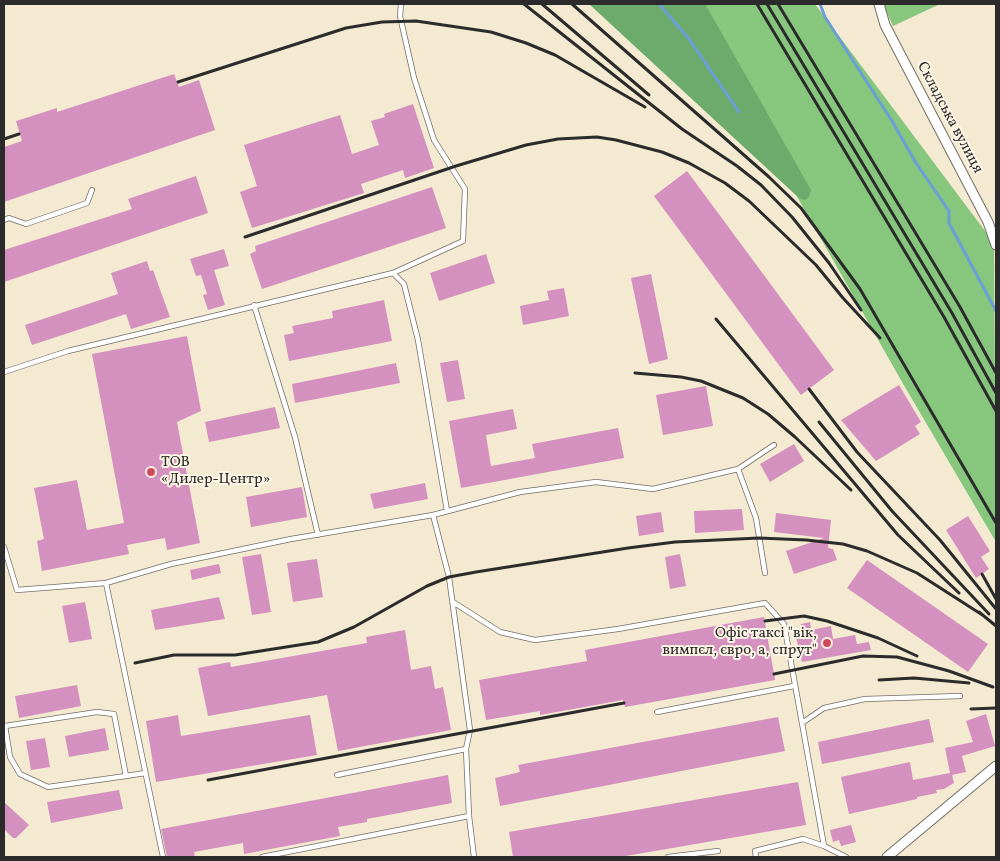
<!DOCTYPE html>
<meta charset="utf-8">
<style>
body{margin:0}
#map{position:relative;width:1000px;height:861px;overflow:hidden;background:#f4ead1;font-family:Vollkorn,serif}
canvas{display:block}
.frame{position:absolute;inset:0;border:5px solid #2b2b2b;pointer-events:none}
</style>
<div id="map">
<canvas width="1000" height="861"></canvas>
<div class="frame"></div>
</div>
<script>
const ctx = document.querySelector('canvas').getContext('2d');
ctx.lineJoin = 'round';
function paint(path, color) { ctx.fillStyle = color; ctx.fill(path, 'evenodd'); }
const toPath = rows => new Path2D(rows.map(r => 'M' + r).join(''));
function trace(path, color, width, dash) { ctx.strokeStyle = color; ctx.lineWidth = width; ctx.lineCap = dash ? 'butt' : 'round'; ctx.setLineDash(dash || []); ctx.stroke(path); }
function label(font, color, halo, rows, align = 'center') {
  ctx.font = font + ' Vollkorn,serif'; ctx.lineWidth = 4; ctx.setLineDash([]); ctx.textBaseline = 'middle'; ctx.strokeStyle = halo; ctx.fillStyle = color; for (const [text, x, y, turn = 0] of rows) {
    ctx.save(); ctx.translate(x, y); ctx.rotate((+turn || 0) * Math.PI / 180); ctx.textAlign = isNaN(turn) ? turn : align; if (halo) ctx.strokeText(text, 0, 0); ctx.fillText(text, 0, 0); ctx.restore();
  }
}
paint(toPath([
 [688,4,815,4,994,243,996,542,902,382],
 [883,4,940,4,893,26]
]), '#86c67d');
paint(toPath([
 [589,4,705,4,811,190,809,197,805,200,799,198]
]), '#6cab6c');
trace(toPath([
 [659,4,689,39,739,112],
 [820,4,825,17,892,121,916,163,949,211,949,223,996,311]
]), '#699ed6', 3);
paint(toPath([
 [174,74,179,87,199,80,215,130,4,202,4,147,22,141,16,121,57,108,57,112],
 [413,104,434,168,405,178,403,170,361,184,364,193,252,228,240,192,257,186,244,145,340,115,352,154,379,145,371,121,385,117,384,114],
 [687,171,834,370,801,395,654,196],
 [196,176,208,213,4,282,4,250,132,209,128,199],
 [432,187,446,228,262,289,250,254,256,251,255,246],
 [224,249,229,266,214,270,225,305,208,310,203,295,207,294,201,275,196,276,190,259],
 [486,254,495,283,439,301,430,273],
 [147,261,150,271,153,270,170,317,131,329,126,314,32,345,25,325,118,294,111,273],
 [651,274,668,359,649,364,631,278],
 [564,288,569,316,523,325,520,306,549,300,547,291],
 [384,300,392,341,289,361,284,335,294,333,292,326,333,318,332,311],
 [187,336,201,411,177,422,200,543,167,550,165,538,127,545,129,554,42,571,37,541,44,539,34,488,77,480,87,530,124,523,92,354],
 [458,360,465,399,447,402,440,363],
 [396,363,400,383,295,403,292,384],
 [899,385,921,422,915,426,920,434,876,461,841,420],
 [706,386,713,426,663,435,656,395],
 [275,407,280,428,209,442,205,422],
 [513,409,517,429,486,435,491,466,535,458,532,444,618,428,624,458,461,488,449,421],
 [794,444,804,461,770,482,760,464],
 [425,483,428,499,374,509,370,494],
 [302,487,307,517,251,527,246,497],
 [742,509,744,530,695,533,694,511],
 [661,512,664,532,639,536,636,516],
 [776,513,831,520,828,548,833,549,837,560,794,574,786,551,824,538,774,532],
 [968,516,990,551,981,557,989,569,976,578,946,530],
 [261,554,271,612,252,615,242,557],
 [680,554,686,586,670,589,665,557],
 [317,559,323,597,293,602,287,563],
 [867,560,988,644,968,672,847,588],
 [219,564,221,573,192,580,190,570],
 [219,597,225,619,155,630,151,610],
 [85,602,92,639,69,643,62,606],
 [764,617,775,680,625,707,623,700,540,715,540,711,486,720,479,680,587,661,585,650],
 [810,622,811,630,831,626,833,639,855,635,857,644,869,642,871,650,802,662,795,633,802,632,801,624],
 [405,630,411,670,431,666,435,689,443,687,451,730,338,751,327,695,208,716,198,668,230,662,231,667,367,643,366,637],
 [77,685,81,706,19,718,15,696],
 [986,714,995,746,962,756,966,772,952,775,954,783,944,789,936,790,937,793,917,797,917,799,849,814,841,777,910,762,913,780,950,773,945,748,973,742,966,721],
 [178,715,181,736,310,715,317,755,156,782,146,721],
 [778,717,785,751,500,806,495,778,520,772,518,765],
 [929,719,934,742,822,764,818,742],
 [105,728,109,750,69,757,65,736],
 [45,738,50,767,31,770,26,741],
 [448,775,452,803,367,819,367,822,338,827,340,836,244,854,243,843,194,852,195,857,167,857,161,829],
 [798,782,806,825,620,857,513,857,509,832],
 [119,790,123,809,51,823,47,802],
 [4,802,29,825,16,838,13,838,4,829],
 [851,825,856,842,841,846,839,840,833,842,830,830]
]), '#d490be');
const service = toPath([
 [4,220,9,218,26,224,87,203,92,190],
 [393,273,463,241,465,189,434,140,414,78,400,16,401,4],
 [254,305,295,437,318,535],
 [4,372,68,351,393,273,404,284,418,340,447,511],
 [738,469,756,518,765,573],
 [433,515,449,577,470,730,466,749,469,816,474,857],
 [4,547,17,590,106,583],
 [453,602,500,632,535,640,618,629,765,603,784,624,802,723],
 [657,712,794,686],
 [337,775,466,749],
 [126,776,114,714,97,712,5,726,10,757,20,774,48,787,126,776,145,773],
 [163,857,106,583,171,564,291,539,433,515,520,492,596,482,653,489,738,469,774,445],
 [262,857,469,816],
 [668,857,718,851],
 [756,857,755,851,803,839,824,846],
 [846,857,824,846,802,723,824,708,865,699,960,696]
]);
const minor = toPath([
 [879,4,885,25,988,222,996,245],
 [887,857,996,766]
]);
trace(service, '#716e65', 6);
trace(minor, '#716e65', 11);
trace(service, '#fff', 4.5);
trace(minor, '#fff', 9);
trace(toPath([
 [524,4,682,129,737,166,761,185,792,217,829,263,861,310],
 [542,4,649,95],
 [572,4,769,177,801,208,860,289,996,523],
 [757,4,944,317,996,411],
 [767,4,952,313,996,393],
 [778,4,960,307,996,373],
 [178,82,346,28,382,22,416,21,491,32,526,43,555,55,645,107],
 [4,139,19,134],
 [245,237,456,166,526,145,558,139,597,137,616,140,662,152,689,163,725,183,749,201,816,265,843,298,880,338],
 [716,319,898,535,959,593],
 [635,373,681,377,701,381,743,398,768,414,795,437,851,490],
 [809,389,857,452,940,540,996,609],
 [819,422,892,511,989,614],
 [982,574,996,599],
 [979,612,996,626],
 [765,621,804,616,827,621,878,638,917,656],
 [135,663,174,655,235,655,318,642,354,627,427,586,449,577,476,572,628,548,675,542,759,538,806,540,843,544,867,551,917,573,984,616],
 [774,674,863,656,897,657,949,671,993,687],
 [879,680,914,678,969,683],
 [971,709,996,708],
 [208,780,624,703]
]), '#2b2b2b', 3);
for (const [x, y, r, color] of [
 [151,472,5,"#d1495b"],
 [827,643,5,"#d1495b"]
]) { const dot = new Path2D(); dot.arc(x, y, r, 0, 2 * Math.PI); ctx.fillStyle = color; ctx.fill(dot); trace(dot, '#fcf5e5', 2); }
label('15px', '#2b2b2b', '#fcf5e5', [
 ["Складська вулиця",949,118,62]
]);
label('15px', '#2b2b2b', '#fcf5e5', [
 ["ТОВ",161,463],
 ["«Дилер-Центр»",161,480],
 ["Офіс таксі \"вік,",817,634,"right"],
 ["вимпєл, євро, а, спрут\"",817,651,"right"]
], 'left');
</script>
